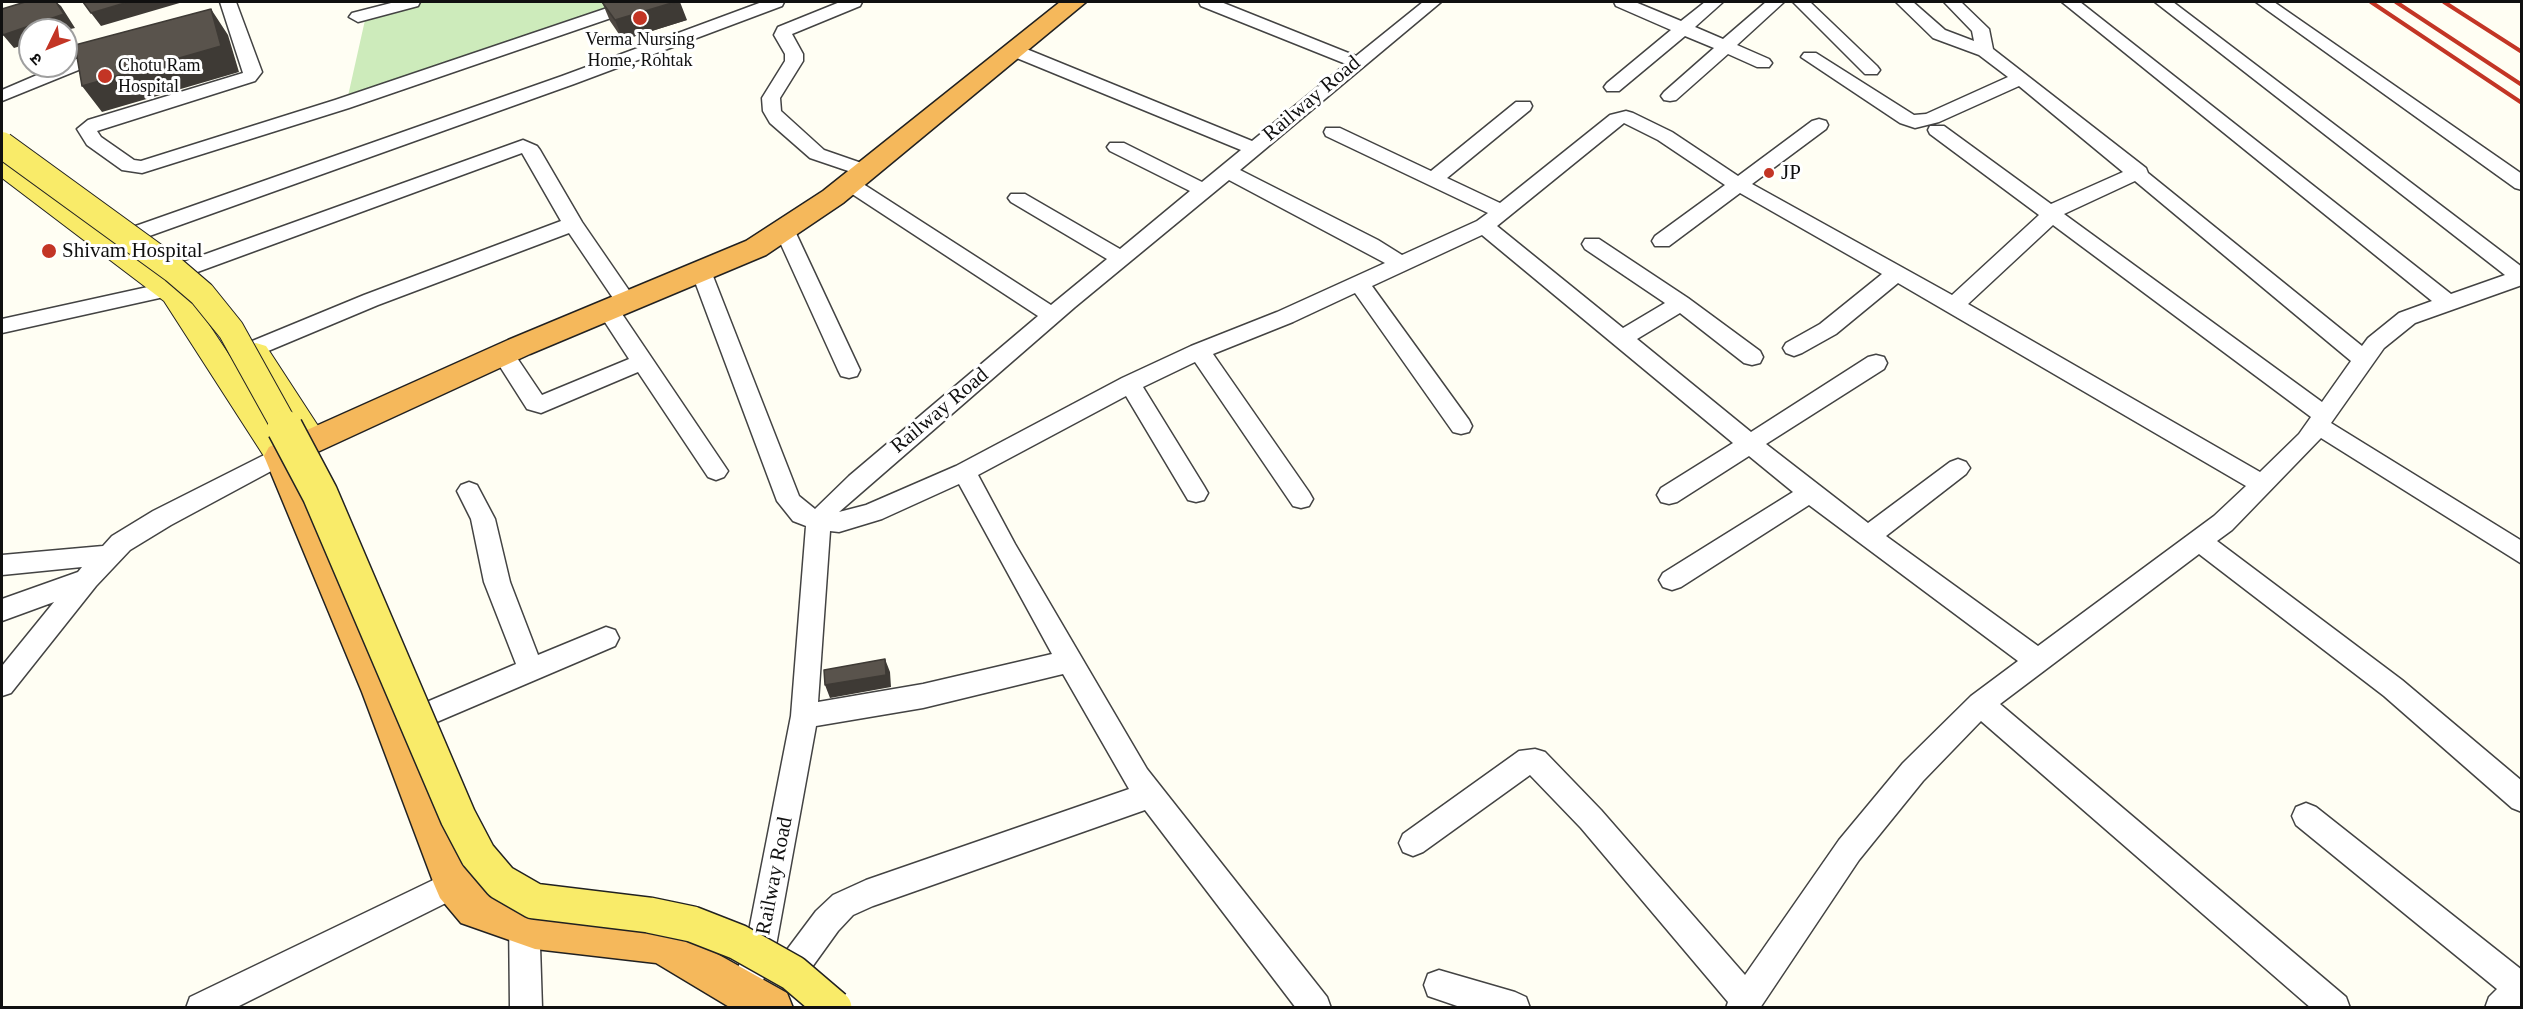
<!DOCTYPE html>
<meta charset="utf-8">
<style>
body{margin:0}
#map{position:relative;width:2523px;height:1009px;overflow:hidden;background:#fffef3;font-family:"Times New Roman","Noto Sans Devanagari",serif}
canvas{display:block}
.frame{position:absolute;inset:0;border:3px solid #101010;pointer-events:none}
.north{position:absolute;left:18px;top:18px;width:60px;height:60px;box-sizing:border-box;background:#fff;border:2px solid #9f9f9f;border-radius:50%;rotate:227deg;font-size:16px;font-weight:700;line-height:24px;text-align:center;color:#101010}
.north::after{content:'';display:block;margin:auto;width:21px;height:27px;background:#c33525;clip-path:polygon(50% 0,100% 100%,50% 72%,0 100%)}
</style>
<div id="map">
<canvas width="2523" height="1009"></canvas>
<div class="frame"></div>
<div class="north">उ</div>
</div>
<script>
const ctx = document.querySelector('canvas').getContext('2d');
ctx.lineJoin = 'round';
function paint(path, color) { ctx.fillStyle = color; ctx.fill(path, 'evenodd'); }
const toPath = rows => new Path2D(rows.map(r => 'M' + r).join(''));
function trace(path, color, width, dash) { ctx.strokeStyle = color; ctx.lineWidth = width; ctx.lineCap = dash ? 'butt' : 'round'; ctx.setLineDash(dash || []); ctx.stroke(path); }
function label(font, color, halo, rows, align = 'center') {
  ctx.font = font + ' "Times New Roman",serif'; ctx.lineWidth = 6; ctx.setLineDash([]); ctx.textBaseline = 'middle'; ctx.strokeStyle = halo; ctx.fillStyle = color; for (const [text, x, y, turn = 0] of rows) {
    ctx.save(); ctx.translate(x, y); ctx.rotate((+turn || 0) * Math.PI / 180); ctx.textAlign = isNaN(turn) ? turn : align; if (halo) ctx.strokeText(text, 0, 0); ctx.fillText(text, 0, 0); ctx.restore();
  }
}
paint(toPath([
 [422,2,630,2,348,96,365,20]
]), '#cdebbb');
const minor = toPath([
 [220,2,236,2,262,72,255,81,97,131,101,137,134,160,141,161,335,100,625,2,648,2,646,6,349,108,142,173,122,170,87,145,77,129,88,120,243,73,220,2],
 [395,2,420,2,418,6,358,22,349,17,352,13,395,2],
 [762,2,784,2,782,6,574,84,141,239,134,241,127,239,124,234,127,229,562,76,762,2],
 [840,2,862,2,860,6,792,34,803,54,803,61,780,98,781,111,824,150,873,167,876,171,873,175,866,177,810,158,770,123,763,111,762,98,785,61,785,54,774,35,778,27,840,2],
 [1199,2,1221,2,1356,56,1423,2,1441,2,1240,170,1378,240,1402,255,1477,221,1488,213,1326,136,1324,132,1326,128,1340,128,1431,171,1516,102,1530,102,1532,106,1530,110,1447,178,1500,203,1610,115,1626,111,1633,113,1672,132,1738,176,1812,121,1819,119,1826,121,1828,125,1826,129,1752,184,1952,295,2039,215,1930,134,1928,130,1930,126,1944,126,2051,204,2123,172,2019,86,1939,122,1915,128,1900,123,1801,57,1804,53,1816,53,1914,115,1926,114,2008,77,1979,55,1933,38,1896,2,1913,2,1945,30,1974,41,1972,31,1944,2,1961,2,1989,29,1993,49,2146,168,2148,173,2362,346,2368,338,2399,313,2432,301,2062,2,2080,2,2451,294,2505,275,2155,2,2173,2,2522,267,2522,285,2415,323,2384,348,2331,423,2522,541,2522,564,2321,438,2232,530,2217,541,2402,680,2522,781,2522,812,2512,808,2384,696,2199,554,2000,704,2346,997,2350,1008,2311,1008,1981,721,1923,781,1859,860,1760,1008,1726,1008,1728,1002,1581,828,1530,775,1423,852,1413,856,1403,852,1399,843,1403,834,1519,751,1535,749,1545,752,1601,810,1745,975,1839,840,1903,763,1971,696,2018,661,1809,505,1681,587,1672,590,1663,587,1659,580,1663,573,1793,492,1749,456,1677,502,1669,504,1661,502,1657,495,1661,488,1733,443,1482,235,1372,286,1469,420,1472,426,1469,432,1461,434,1453,432,1355,293,1293,322,1213,354,1309,492,1313,499,1309,506,1301,508,1293,506,1195,362,1143,387,1204,486,1208,493,1204,500,1196,502,1188,500,1126,396,978,475,1015,544,1147,769,1327,997,1331,1008,1296,1008,1145,810,873,906,853,915,838,931,802,981,791,985,780,981,776,970,780,959,816,911,833,895,866,880,1129,789,1063,674,923,708,816,726,775,951,754,1002,743,1006,732,1002,728,991,745,951,791,716,806,526,793,521,777,501,691,271,694,266,701,264,708,266,711,271,799,496,815,509,849,476,1038,316,843,188,840,184,843,180,857,180,1051,305,1107,259,1011,202,1008,198,1011,194,1025,194,1120,249,1190,191,1110,151,1107,147,1110,143,1124,143,1202,182,1241,150,1007,54,1004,50,1007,46,1019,46,1252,141,1346,64,1201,6,1199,2],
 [1624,123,1658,140,1725,185,1655,236,1652,241,1655,246,1669,246,1740,193,1882,274,1820,324,1786,343,1783,348,1786,353,1794,356,1802,353,1836,334,1898,283,2246,486,2214,516,2038,646,1886,536,1966,474,1970,468,1966,462,1958,459,1950,462,1868,523,1766,444,1884,369,1887,363,1884,357,1876,355,1868,357,1751,432,1637,339,1680,313,1744,363,1752,365,1760,363,1763,357,1760,351,1688,298,1599,239,1585,239,1582,244,1585,249,1665,303,1623,328,1497,226,1624,123],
 [1229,180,1385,263,1277,312,1191,346,1122,378,956,466,866,505,839,512,1075,307,1229,180],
 [2135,181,2351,361,2322,402,2064,214,2135,181],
 [2053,225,2311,417,2299,434,2260,472,1968,304,2053,225],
 [959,484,1052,654,923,684,818,702,830,531,839,532,882,519,959,484],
 [1614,2,1635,2,1681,21,1705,2,1723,2,1695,27,1723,39,1766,2,1784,2,1737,45,1769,59,1772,63,1769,67,1757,67,1728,54,1676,100,1670,101,1664,100,1661,96,1664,92,1714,48,1685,36,1619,91,1607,91,1604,87,1607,83,1671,30,1616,6,1614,2],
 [1793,2,1810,2,1877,66,1880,70,1877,74,1865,74,1793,2],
 [2256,2,2274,2,2522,174,2522,190,2515,188,2256,2],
 [107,47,113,48,116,52,113,56,2,101,2,90,58,66,66,66,66,63,107,47],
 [523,140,537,146,540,150,582,222,637,302,633,307,626,309,619,307,569,233,378,305,261,354,253,357,245,354,242,349,245,344,364,295,561,221,522,153,192,274,185,276,178,274,175,269,178,264,523,140],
 [784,222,791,224,794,229,860,370,857,376,849,378,841,376,838,370,774,229,777,224,784,222],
 [184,279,191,281,194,286,191,291,2,333,2,319,184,279],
 [608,303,616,305,724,465,728,471,724,477,716,480,708,477,638,372,541,413,527,409,492,354,495,349,503,346,511,349,542,395,629,359,597,310,600,305,608,303],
 [280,447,288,450,292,456,288,462,171,525,130,550,96,586,11,693,2,696,2,666,54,602,2,621,2,599,78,572,82,567,2,575,2,555,103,546,112,536,153,511,280,447],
 [469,482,477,485,495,519,510,582,538,655,606,627,615,630,619,638,615,646,425,727,415,723,412,715,415,707,516,664,484,582,471,519,457,491,461,485,469,482],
 [2306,803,2316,807,2522,970,2522,1008,2485,1008,2489,997,2497,989,2296,825,2292,816,2296,807,2306,803],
 [454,870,464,874,469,884,464,894,235,1008,186,1008,190,997,454,870],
 [524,900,535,904,539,914,542,1008,510,1008,509,914,513,904,524,900],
 [1439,970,1515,992,1526,997,1530,1008,1463,1008,1428,996,1424,985,1428,974,1439,970]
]);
const major = toPath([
 [2,158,11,160,184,287,291,448,295,456,291,464,280,468,269,464,164,301,2,178,2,158],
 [256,343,266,346,322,432,326,440,322,448,311,451,300,448,242,353,246,346,256,343]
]);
const highway = toPath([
 [1060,2,1086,2,843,203,766,255,530,354,298,461,398,692,469,872,488,894,535,909,662,923,787,993,793,1008,731,1008,656,963,535,949,461,923,440,898,434,884,362,692,264,456,269,447,508,340,746,241,823,191,1060,2]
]);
trace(minor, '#434343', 3);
trace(major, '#212121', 2);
trace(highway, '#212121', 3);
paint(minor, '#fff');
paint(major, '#f9eb69');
paint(highway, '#f5b85b');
trace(toPath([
 [2371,2,2522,103],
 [2396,2,2522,85],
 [2444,2,2522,52]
]), '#c33525', 4);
const majorBridgeFar1 = toPath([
 [2,145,174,270,202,294,231,330,286,429]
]);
const majorBridge = toPath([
 [285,428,320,494,458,817,478,855,501,882,534,901,649,915,692,924,738,942,793,973,834,1008]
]);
trace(majorBridgeFar1, '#212121', 28, []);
trace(majorBridge, '#212121', 38, []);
trace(majorBridgeFar1, '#f9eb69', 26);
trace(majorBridge, '#f9eb69', 35);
paint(toPath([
 [602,2,687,20,623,40,610,21]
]), '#4d4741');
paint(toPath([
 [56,2,61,6,75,28,66,30,30,30,30,43,14,48,3,35],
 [128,2,183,2,101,26,91,13],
 [675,2,680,2,687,20,623,40,615,20],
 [211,9,228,35,239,72,102,112,82,86],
 [885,659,890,672,891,687,830,698,825,685]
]), '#3e3a35');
const building = toPath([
 [25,2,56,2,64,14,3,35,2,32,2,9,25,2],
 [83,2,128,2,91,13,83,2],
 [602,2,675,2,615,20,602,2],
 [211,9,221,46,82,86,75,45,211,9],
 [885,659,886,675,825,685,824,670,885,659]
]);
paint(building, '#59534c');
trace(building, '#3e3a35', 1.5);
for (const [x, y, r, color] of [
 [640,18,8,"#c33525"],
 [105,76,8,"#c33525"],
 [1769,173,6,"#c33525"],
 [49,251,8,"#c33525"]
]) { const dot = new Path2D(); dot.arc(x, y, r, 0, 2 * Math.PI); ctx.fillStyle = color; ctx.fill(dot); trace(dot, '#fff', 2); }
label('18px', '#101010', '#fff', [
 ["Verma Nursing",640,40],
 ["Home, Rohtak",640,61],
 ["Chotu Ram",118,66,"left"],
 ["Hospital",118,87,"left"]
]);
label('21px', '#101010', '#fff', [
 ["Railway Road",1312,99,-40],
 ["Railway Road",940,411,-40],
 ["Railway Road",775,876,-79]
]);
label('21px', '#101010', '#fff', [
 ["JP",1781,173],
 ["Shivam Hospital",62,251]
], 'left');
</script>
